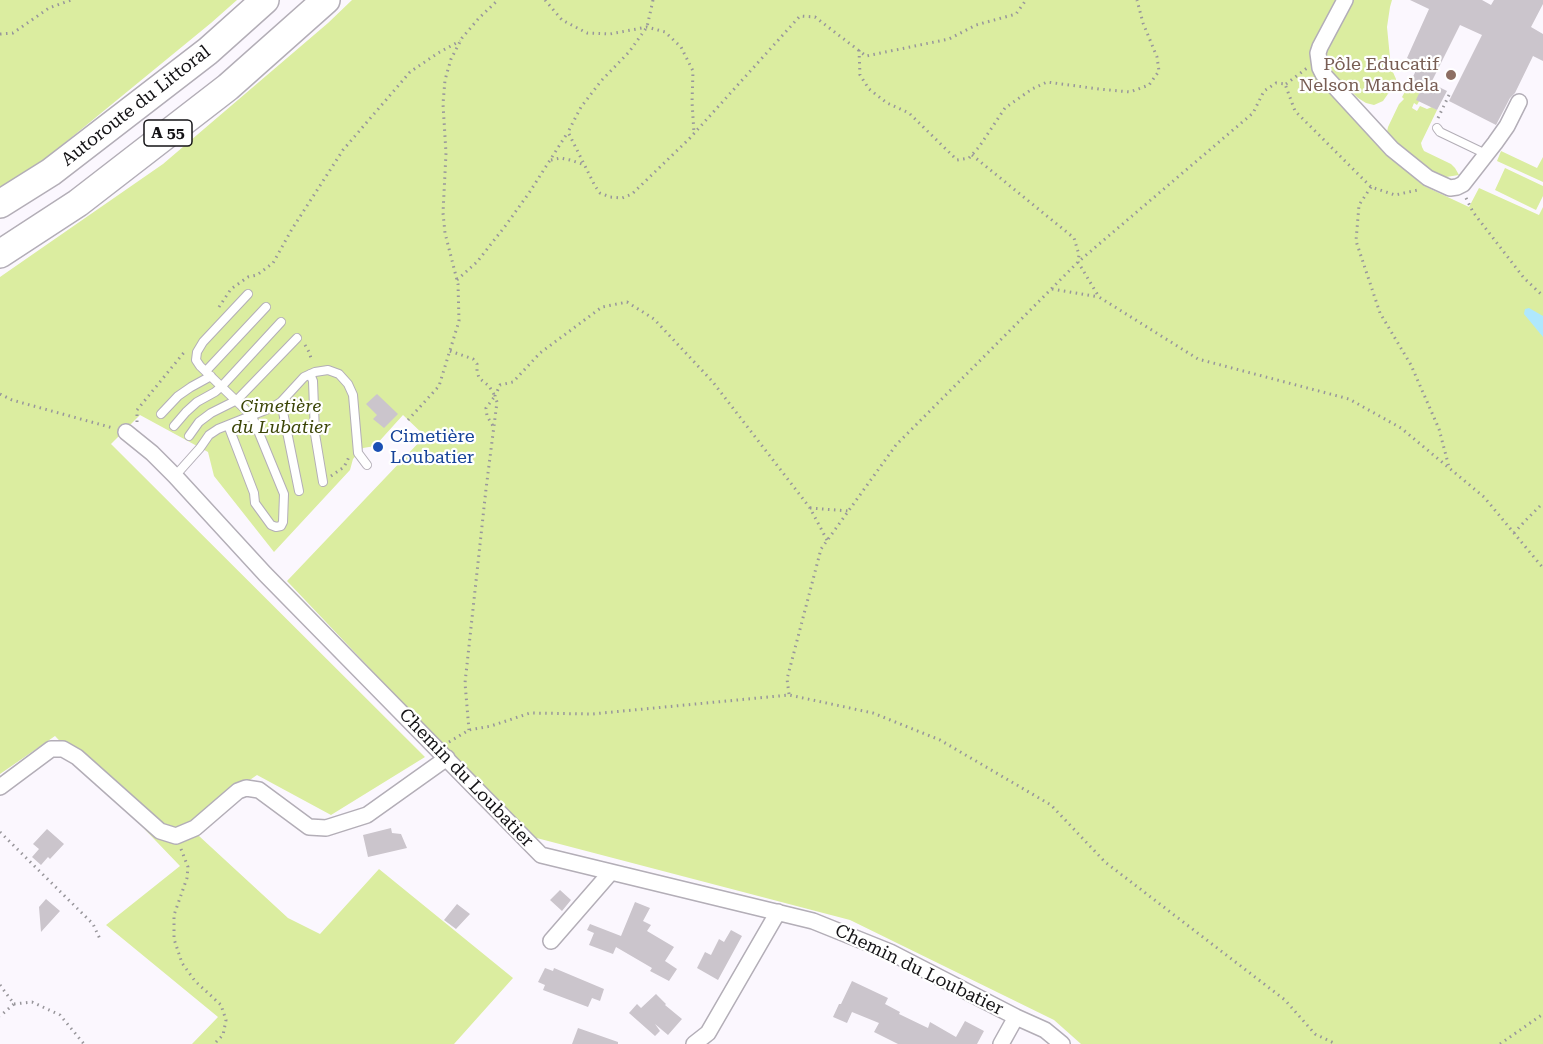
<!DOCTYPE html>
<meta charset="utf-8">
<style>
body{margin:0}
canvas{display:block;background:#fbf7fe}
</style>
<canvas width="1543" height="1044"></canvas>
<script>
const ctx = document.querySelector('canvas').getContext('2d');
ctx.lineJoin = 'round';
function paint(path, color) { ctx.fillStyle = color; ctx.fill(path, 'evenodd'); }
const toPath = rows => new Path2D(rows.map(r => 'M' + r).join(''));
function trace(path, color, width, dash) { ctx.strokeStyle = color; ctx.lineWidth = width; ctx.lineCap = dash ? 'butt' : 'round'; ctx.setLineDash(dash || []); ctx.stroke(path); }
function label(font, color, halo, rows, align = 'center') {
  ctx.font = font + ' "Roboto Serif",serif'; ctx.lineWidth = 4.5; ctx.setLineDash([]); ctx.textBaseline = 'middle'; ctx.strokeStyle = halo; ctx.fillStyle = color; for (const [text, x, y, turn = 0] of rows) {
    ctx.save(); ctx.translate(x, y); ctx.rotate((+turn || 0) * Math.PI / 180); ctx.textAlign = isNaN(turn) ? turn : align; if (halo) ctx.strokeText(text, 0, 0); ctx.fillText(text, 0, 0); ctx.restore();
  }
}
paint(toPath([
 [0,0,237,0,211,23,28,173,0,189],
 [352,0,1337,0,1313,68,1315,75,1386,154,1424,186,1469,207,1479,188,1539,215,1543,207,1543,1044,1081,1044,1054,1020,850,920,529,836,287,581,425,436,403,415,375,446,363,448,358,453,353,459,350,470,274,552,214,476,208,452,140,415,111,444,425,757,331,815,257,775,186,824,288,918,320,934,379,869,513,978,454,1044,192,1044,218,1017,106,925,180,866,55,736,0,774,0,277,163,164,328,23],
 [1353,0,1392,0,1390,7,1387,27,1390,58,1392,70,1396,79,1393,92,1390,91,1383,101,1374,105,1366,103,1358,98,1328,69,1325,60,1324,55],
 [1411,81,1426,89,1417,105,1414,103,1412,108,1417,111,1420,106,1427,109,1432,107,1437,110,1421,143,1422,147,1424,151,1451,164,1455,168,1459,175,1446,177,1435,173,1389,136,1387,132,1388,127,1399,104,1404,99,1402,97],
 [1501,151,1537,168,1543,157,1543,182,1497,161],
 [1505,168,1543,186,1543,196,1536,210,1495,190]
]), '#dbeda0');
paint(toPath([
 [1529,308,1543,316,1543,337,1524,314,1525,309]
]), '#afe8fd');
paint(toPath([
 [1410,0,1482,0,1491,5,1494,0,1543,0,1543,4,1531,27,1543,34,1543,61,1533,56,1515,93,1510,98,1496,125,1449,101,1482,35,1460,25,1431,83,1447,91,1437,110,1416,100,1422,87,1411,81,1419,64,1407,58,1429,9],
 [377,394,398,414,384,428,373,419,377,415,366,404],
 [391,828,392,833,401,834,407,848,368,857,363,835],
 [47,829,64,844,50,859,48,857,41,865,32,857,39,849,33,844],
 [560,890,571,900,562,911,550,900],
 [46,899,60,911,41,932,39,907],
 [635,902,650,908,643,921,651,925,647,931,674,947,665,961,677,969,669,981,650,971,652,968,616,947,613,954,589,945,594,933,587,930,590,924,621,936],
 [457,904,470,914,456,929,444,920],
 [731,930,742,936,718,980,697,968,705,952,711,955,719,939,724,942],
 [545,968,553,971,554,968,604,989,600,1001,592,998,588,1007,543,990,545,985,538,982],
 [852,981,888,998,885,1004,900,1012,899,1014,928,1028,930,1022,956,1037,965,1021,984,1031,977,1044,898,1044,874,1032,879,1023,852,1012,847,1023,833,1017,839,1004,841,1004],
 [656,994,666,1004,665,1005,682,1019,668,1035,655,1024,660,1031,655,1036,629,1013,637,1004,641,1008],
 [578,1028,618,1042,618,1044,572,1044]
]), '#cbc5cc');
const service = toPath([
 [1437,128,1440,132,1486,154],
 [206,371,266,307],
 [310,374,313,381,315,434,323,482],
 [281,402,299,491],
 [161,414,178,396,191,387,211,376],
 [228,425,254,493,255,503,271,525,276,527,281,526,283,522,284,494,252,416,200,366,196,360,197,352,203,342,248,294],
 [174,426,186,412,197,402,215,392,222,386,281,322],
 [189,436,199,422,211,413,237,400,297,338],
 [175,476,200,448,209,435,218,429,273,407,281,402,304,377,315,372,328,370,339,374,348,384,353,395,358,453,367,465]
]);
const minor = toPath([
 [1345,0,1320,47,1318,53,1320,68,1323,74,1392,149,1428,178,1450,188,1457,187,1463,184,1495,143,1507,126,1519,102],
 [126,432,152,453,175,476,265,574,541,855,813,921,890,952,1016,1017,1045,1030,1062,1044],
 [0,787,51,749,63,749,77,757,160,831,176,836,195,828,238,791,246,788,259,790,309,827,326,828,367,815,447,758],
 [551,941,611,872],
 [694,1044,708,1033,778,912],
 [1001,1044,1016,1017]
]);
const motorway = toPath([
 [0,204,51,172,208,51,265,0],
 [0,254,78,203,228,87,326,0]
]);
trace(service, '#b3aeb7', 10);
trace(minor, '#b3aeb7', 18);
trace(motorway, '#b3aeb7', 30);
trace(toPath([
 [545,0,562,20,587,33,610,34,647,27,665,32,681,47,693,71,692,102,694,133],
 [653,0,647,27,629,52,601,81,581,107,568,132,595,186,600,193,610,197,622,198,632,194,689,139,800,16,815,17,866,56,949,39,976,25,1016,14,1026,0],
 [0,34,13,33,49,8,71,0],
 [859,50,860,75,869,89,887,103,909,113,957,160,969,158,979,147,1005,108,1032,89,1047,82,1099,89,1130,92,1149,85,1159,71,1157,57,1143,23,1137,0],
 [1286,84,1307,68],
 [1438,118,1450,93],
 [972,155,1074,238,1079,255,1078,262,1099,297,1198,359,1349,399,1401,428,1484,497,1543,568],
 [551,160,560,158,570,160,582,164],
 [1371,187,1359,205,1356,241,1380,313,1411,365,1439,429,1449,467],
 [1466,198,1473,212,1524,278,1543,296],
 [457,280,477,262,506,225,529,193,568,132],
 [1052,289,1099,297],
 [219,307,231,289,248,277,257,275,273,263,292,229,343,150,410,72,438,53,460,41],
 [305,345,309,352,312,361],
 [450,351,473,359,477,364,477,371,479,378,489,386,495,396,486,408,487,416,493,426],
 [0,394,12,400,113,428],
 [408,420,439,386,459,321,458,284,445,233,443,213,446,153,443,104,445,80,451,59,462,38,479,18,498,0],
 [137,422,137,410,186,350],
 [331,476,344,467,349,457],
 [810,508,849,511],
 [1514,533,1525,521,1543,503],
 [789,694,787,679,821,549,896,445,1078,262,1253,113,1264,91,1276,83,1285,84,1295,111,1371,187,1395,195,1418,190,1419,188],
 [469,730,465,683,486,489,497,402,495,396,500,385,513,382,540,353,602,307,627,302,654,319,712,381,810,508,827,540],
 [449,742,469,730,491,726,530,713,592,714,789,695,873,713,940,740,1051,805,1105,862,1285,1000,1315,1034,1336,1044],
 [0,832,93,924,100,939],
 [181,849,188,867,187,878,174,915,174,939,182,963,195,981,221,1005,226,1020,223,1035,214,1044],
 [0,985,14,1004,0,1016],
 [14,1004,32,1002,60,1015,84,1044],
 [1500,1044,1543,1014]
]), '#98969b', 3, [1.5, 4.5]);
trace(service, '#fff', 8);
trace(minor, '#fff', 15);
trace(motorway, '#fff', 27);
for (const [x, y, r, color] of [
 [1451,75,6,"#8d6e63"],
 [378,447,6,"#1a4fb4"]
]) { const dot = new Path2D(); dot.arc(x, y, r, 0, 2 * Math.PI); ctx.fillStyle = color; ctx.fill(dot); trace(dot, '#fff', 2); }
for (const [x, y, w] of [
 [168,133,48]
]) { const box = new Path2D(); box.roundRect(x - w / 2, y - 13, w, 26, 4.5); ctx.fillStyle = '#fff'; ctx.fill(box); trace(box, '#141316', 1.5); }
label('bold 16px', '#141316', null, [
 ["A 55",168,133]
]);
label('18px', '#785e54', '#fff', [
 ["Pôle Educatif",1439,65],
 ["Nelson Mandela",1439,86]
], 'right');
label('18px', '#141316', '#fff', [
 ["Autoroute du Littoral",136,106,-38],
 ["Chemin du Loubatier",466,778,46],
 ["Chemin du Loubatier",919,970,26]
]);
label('italic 18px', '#3c4608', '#fff', [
 ["Cimetière",281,407],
 ["du Lubatier",281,428]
]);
label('18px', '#164399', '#fff', [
 ["Cimetière",390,437],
 ["Loubatier",390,458]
], 'left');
</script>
